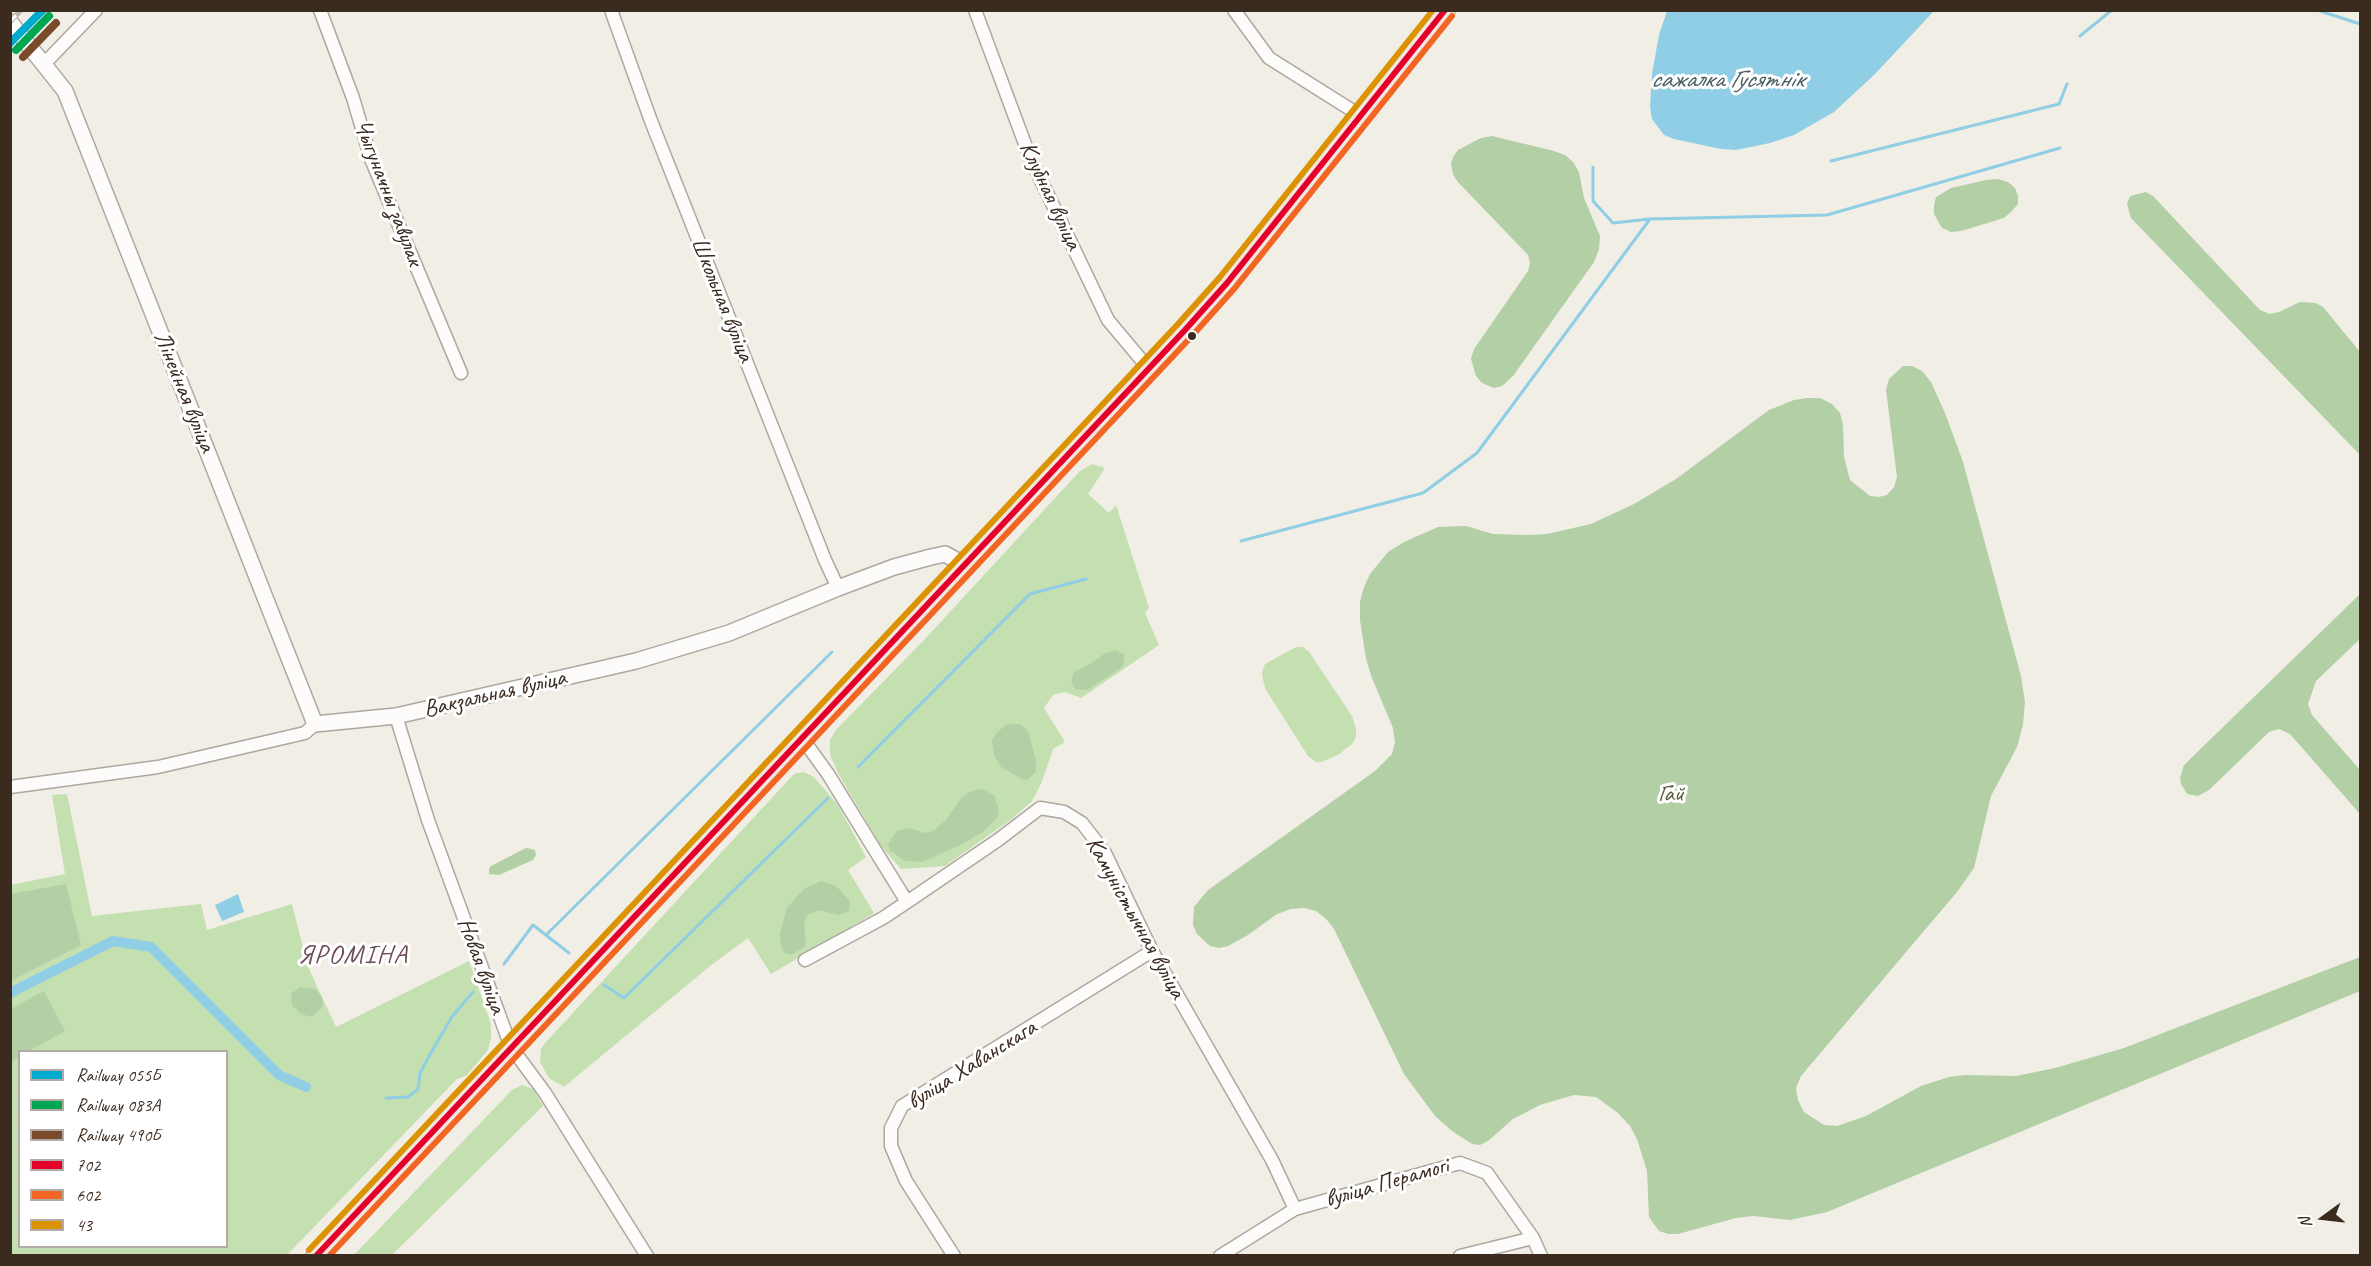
<!DOCTYPE html>
<meta charset="utf-8">
<style>
body{margin:0}
#map{position:relative;width:2371px;height:1266px;overflow:hidden;background:#f1eee5;font-family:Caveat,sans-serif}
canvas{display:block}
.frame{position:absolute;inset:0;border:12px solid #3b2a1e;pointer-events:none}
.legend{position:absolute;left:18px;top:1050px;width:210px;height:198px;box-sizing:border-box;background:#fff;border:2px solid #b1aaa5;margin:0;padding:8px 10px;list-style:none;font-size:18px;color:#3b2a1e}
.legend li{display:flex;align-items:center;gap:12px;height:30px}
.legend b{width:30px;border:2px solid #b1aaa5}
.north{position:absolute;left:2293px;top:1188px;width:60px;height:60px;-webkit-text-stroke:4px #fff;paint-order:stroke;rotate:255deg;font-size:16px;font-weight:700;line-height:24px;text-align:center;color:#3b2a1e}
.north::after{content:'';display:block;margin:auto;width:21px;height:27px;background:#3b2a1e;clip-path:polygon(50% 0,100% 100%,50% 72%,0 100%)}
</style>
<div id="map">
<canvas width="2371" height="1266"></canvas>
<div class="frame"></div>
<ul class="legend">
<li><b style="height:8px;background:#00a9ce"></b>Railway 055Б</li>
<li><b style="height:8px;background:#00a651"></b>Railway 083А</li>
<li><b style="height:8px;background:#7a4b2a"></b>Railway 490Б</li>
<li><b style="height:8px;background:#e4002b"></b>702</li>
<li><b style="height:8px;background:#f26522"></b>602</li>
<li><b style="height:8px;background:#db9304"></b>43</li>
</ul>
<div class="north">N</div>
</div>
<script>
const ctx = document.querySelector('canvas').getContext('2d');
ctx.lineJoin = 'round';
function paint(path, color) { ctx.fillStyle = color; ctx.fill(path, 'evenodd'); }
const toPath = rows => new Path2D(rows.map(r => 'M' + r).join(''));
function trace(path, color, width, dash) { ctx.strokeStyle = color; ctx.lineWidth = width; ctx.lineCap = dash ? 'butt' : 'round'; ctx.setLineDash(dash || []); ctx.stroke(path); }
function label(font, color, halo, rows, align = 'center') {
  ctx.font = font + ' Caveat,sans-serif'; ctx.lineWidth = 6; ctx.setLineDash([]); ctx.textBaseline = 'middle'; ctx.strokeStyle = halo; ctx.fillStyle = color; for (const [text, x, y, turn = 0] of rows) {
    ctx.save(); ctx.translate(x, y); ctx.rotate((+turn || 0) * Math.PI / 180); ctx.textAlign = isNaN(turn) ? turn : align; if (halo) ctx.strokeText(text, 0, 0); ctx.fillText(text, 0, 0); ctx.restore();
  }
}
paint(toPath([
 [1092,464,1105,468,1088,494,1109,513,1116,505,1149,608,1145,613,1159,645,1081,698,1065,692,1053,695,1044,708,1065,742,1053,749,1041,784,1032,801,1013,818,945,866,901,869,881,846,839,775,830,755,830,740,836,730,925,639,1080,471],
 [1296,647,1303,647,1309,652,1352,716,1356,729,1356,737,1352,744,1338,755,1321,762,1316,762,1308,756,1266,690,1263,680,1262,672,1265,664],
 [804,772,814,777,838,805,866,857,848,870,874,913,771,974,748,938,710,966,564,1087,549,1078,540,1062,541,1049,545,1043,794,774],
 [67,794,92,916,201,904,207,930,292,904,308,967,336,1027,469,961,491,1024,491,1038,488,1050,466,1076,457,1079,287,1255,12,1256,11,1253,11,885,65,874,52,795],
 [20,1052,226,1052,226,1246,20,1246],
 [522,1085,533,1089,543,1106,392,1255,354,1255,512,1090]
]), '#c4dfb0');
paint(toPath([
 [1492,136,1554,151,1565,155,1573,162,1579,172,1584,198,1600,236,1599,249,1594,262,1513,376,1502,386,1494,388,1482,383,1476,376,1471,359,1474,349,1528,271,1530,263,1528,255,1457,181,1453,174,1451,164,1453,157,1458,150,1481,138],
 [1998,179,2008,182,2015,188,2018,196,2018,204,2012,211,2004,218,1961,231,1951,232,1942,228,1934,214,1934,205,1936,197,1951,188,1986,180],
 [2146,192,2153,196,2260,310,2270,314,2279,312,2300,302,2316,303,2323,307,2360,352,2360,455,2131,218,2127,204,2130,196],
 [1903,366,1912,366,1922,371,1931,382,1945,413,1963,462,2021,676,2025,702,2023,725,2017,747,1991,796,1974,868,1957,892,1801,1076,1796,1088,1798,1100,1804,1112,1824,1125,1837,1126,1866,1116,1921,1086,1949,1077,1965,1075,2016,1076,2055,1068,2124,1048,2360,957,2360,991,1827,1212,1790,1220,1753,1216,1736,1218,1678,1234,1668,1234,1659,1231,1649,1217,1647,1171,1637,1139,1630,1126,1618,1113,1596,1097,1574,1095,1540,1105,1513,1119,1488,1141,1480,1145,1472,1144,1452,1131,1435,1116,1404,1074,1334,929,1327,920,1316,911,1304,908,1291,909,1277,914,1248,935,1228,946,1219,948,1210,946,1197,934,1193,925,1194,907,1208,890,1375,771,1392,754,1395,742,1393,728,1372,678,1366,659,1360,620,1360,602,1364,587,1370,574,1388,552,1404,542,1438,527,1466,526,1493,534,1528,535,1547,534,1591,524,1634,504,1676,479,1769,410,1794,400,1807,398,1820,398,1832,404,1840,413,1843,425,1844,457,1850,480,1870,496,1879,497,1887,495,1894,487,1897,477,1886,390,1889,379],
 [2360,594,2360,639,2316,681,2308,704,2312,715,2360,770,2360,814,2290,734,2279,729,2269,732,2209,790,2198,796,2187,794,2181,784,2180,778,2184,765],
 [1115,650,1124,654,1124,664,1121,668,1087,690,1075,689,1071,681,1074,672,1092,663,1104,654],
 [1013,724,1020,724,1028,731,1036,760,1036,772,1027,780,1022,779,1001,767,994,755,992,740,995,735,1005,725],
 [982,789,994,795,999,811,997,818,984,831,964,843,923,862,905,861,890,850,888,844,897,831,910,828,925,833,933,831,945,821,962,797,969,792],
 [526,848,535,850,536,855,533,860,499,875,489,874,489,869,491,866],
 [821,881,836,886,842,892,850,901,849,911,839,915,819,910,807,915,804,923,806,946,793,954,786,954,781,947,780,934,787,908,804,889],
 [66,884,81,945,11,981,11,894],
 [300,987,315,989,322,997,323,1006,312,1017,301,1014,292,1005,291,994],
 [44,991,65,1031,29,1051,20,1052,19,1057,11,1062,11,1009]
]), '#b2cfa6');
paint(toPath([
 [1667,11,1667,10,1934,11,1874,75,1834,112,1794,135,1770,143,1736,150,1721,149,1674,139,1664,135,1652,119,1650,107,1652,74,1659,35],
 [238,894,244,912,222,921,215,905]
]), '#8fcee4');
trace(toPath([
 [2317,10,2360,24],
 [2080,36,2112,10],
 [1831,161,2059,104,2067,84],
 [1593,167,1593,201,1613,223,1650,219,1827,215,2060,148],
 [1241,541,1423,493,1477,453,1650,219],
 [858,767,1030,594,1086,579],
 [547,934,832,652],
 [504,964,533,925,569,953],
 [604,985,624,998,828,798],
 [386,1098,408,1097,418,1089,420,1073,427,1060,451,1018,473,992]
]), '#8fcee4', 3);
trace(toPath([
 [10,993,113,941,151,947,279,1075,306,1087]
]), '#8fcee4', 10);
const minor = toPath([
 [320,10,353,98,371,159,461,373],
 [611,10,651,121,825,560,838,588],
 [975,10,1031,160,1051,201,1108,320,1149,369],
 [1234,10,1269,58,1361,116],
 [45,63,96,10],
 [396,716,428,820,511,1047,545,1093,647,1256],
 [802,738,828,774,907,902,998,840,1040,808,1064,812,1082,823,1105,853,1152,951,1272,1160,1295,1209],
 [10,787,158,767,305,733,315,724],
 [805,960,883,918,907,902],
 [1533,1238,1541,1256],
 [954,1256,906,1181,891,1146,891,1128,902,1106,1152,951],
 [1220,1256,1295,1209,1460,1163,1487,1173,1533,1238,1460,1256]
]);
const tertiary = toPath([
 [10,22,65,91,315,724,396,716,636,661,729,633,838,588,894,567,931,557,945,554,965,565]
]);
const primary = toPath([
 [316,1256,1185,330,1227,283,1445,10]
]);
trace(minor, '#aca8a1', 15);
trace(tertiary, '#aca8a1', 18);
trace(primary, '#aca8a1', 22);
trace(minor, '#fdfcfb', 12);
trace(tertiary, '#fdfcfb', 15);
trace(primary, '#efe7e0', 20);
const rail = toPath([
 [10,22,21,10]
]);
trace(rail, '#b7b5b2', 5);
trace(rail, '#fff', 3, [9]);
trace(toPath([
 [316,1256,1185,330,1227,283,1445,10]
]), '#e4002b', 6);
trace(toPath([
 [329,1256,1192,336,1234,289,1452,16]
]), '#f26522', 6);
trace(toPath([
 [309,1250,1178,324,1220,277,1433,10]
]), '#db9304', 6);
trace(toPath([
 [10,43,43,10]
]), '#00a9ce', 8);
trace(toPath([
 [16,50,49,16]
]), '#00a651', 8);
trace(toPath([
 [23,57,56,23]
]), '#7a4b2a', 8);
for (const [x, y, r, color] of [
 [1192,336,5,"#3b2a1e"]
]) { const dot = new Path2D(); dot.arc(x, y, r, 0, 2 * Math.PI); ctx.fillStyle = color; ctx.fill(dot); trace(dot, '#fff', 2); }
label('24px', '#3b2a1e', '#fff', [
 ["Чыгуначны завулак",388,193,69],
 ["Клубная вуліца",1050,196,65],
 ["Школьная вуліца",722,300,68],
 ["Лінейная вуліца",184,392,68],
 ["Вакзальная вуліца",495,694,-13],
 ["Камуністычная вуліца",1135,918,61],
 ["Новая вуліца",481,966,70],
 ["вуліца Хаванскага",972,1065,-32],
 ["вуліца Перамогі",1387,1183,-16]
]);
label('24px', '#595d3d', '#fff', [
 ["Гай",1671,795]
]);
label('italic 26px', '#4a5f63', '#fff', [
 ["сажалка Гусятнік",1727,80]
]);
ctx.letterSpacing = '1.5px';
label('27px', '#6e4f58', '#fff', [
 ["ЯРОМІНА",353,956]
]);
ctx.letterSpacing = '0px';
</script>
